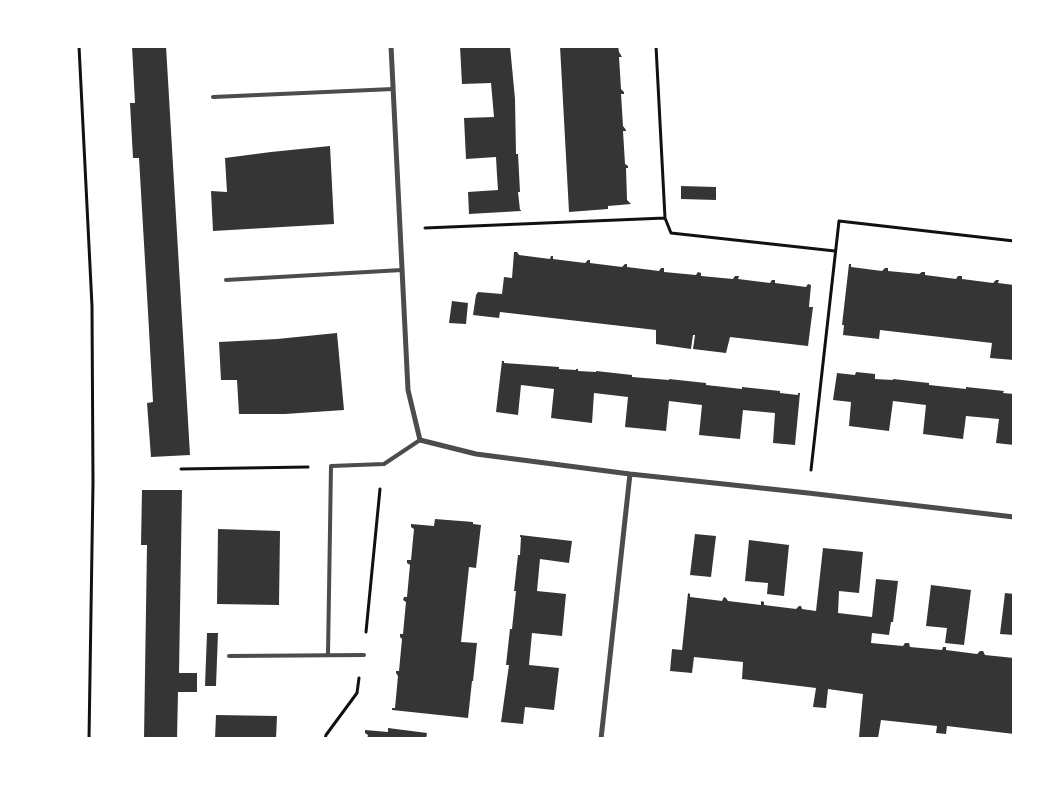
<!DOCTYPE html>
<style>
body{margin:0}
#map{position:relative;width:1060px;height:785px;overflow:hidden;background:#fff;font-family:Signika,sans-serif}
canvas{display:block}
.frame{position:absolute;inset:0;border:48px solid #fff;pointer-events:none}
</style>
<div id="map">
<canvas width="1060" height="785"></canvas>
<div class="frame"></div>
</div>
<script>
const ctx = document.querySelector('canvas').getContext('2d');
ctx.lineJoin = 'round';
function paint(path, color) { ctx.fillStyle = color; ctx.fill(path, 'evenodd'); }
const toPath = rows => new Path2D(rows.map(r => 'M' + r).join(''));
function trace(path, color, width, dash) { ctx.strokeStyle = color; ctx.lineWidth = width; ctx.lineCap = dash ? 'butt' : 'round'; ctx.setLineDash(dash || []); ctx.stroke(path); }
paint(toPath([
 [132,46,166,46,190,455,151,457,147,403,153,402,148,312,139,158,133,158,130,103,135,103],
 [460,46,510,46,515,99,516,154,518,154,520,192,518,192,520,210,521,210,521,211,469,214,468,192,498,190,497,175,496,157,466,159,464,118,494,117,491,83,462,84],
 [560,46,618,46,619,52,622,57,619,57,621,89,624,92,624,94,621,94,623,126,626,130,626,131,623,131,625,164,628,166,628,168,626,168,627,200,631,204,608,206,608,209,569,212],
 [330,146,334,224,213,231,211,191,227,192,225,158,271,152],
 [681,186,716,187,716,200,681,199],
 [514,252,517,252,519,255,550,259,551,256,553,256,553,259,585,263,588,260,590,260,590,263,622,267,625,264,627,264,627,267,659,271,661,268,664,268,664,272,696,275,698,272,701,273,701,276,733,279,735,276,739,276,738,279,770,283,772,280,775,280,775,283,806,287,808,284,811,285,809,307,813,307,808,346,730,337,726,353,693,349,695,335,693,335,691,349,656,344,656,330,500,312,499,318,473,315,476,295,478,292,502,294,504,277,512,278],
 [849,264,851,264,851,267,882,271,885,268,888,268,888,271,919,274,922,272,925,272,925,275,956,279,958,276,962,276,962,279,993,283,996,280,999,280,998,283,1014,285,1014,360,990,358,992,343,880,330,879,339,843,335,844,325,842,325],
 [452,301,468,303,466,324,449,323],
 [337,333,344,410,285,414,239,414,237,380,221,380,219,342,277,339],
 [502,361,504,361,504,363,559,367,559,369,576,370,576,369,578,369,578,371,596,372,596,371,632,375,632,377,669,380,669,379,706,383,706,385,742,389,742,387,780,391,780,393,798,395,798,393,800,393,795,445,773,443,775,413,743,410,740,439,699,435,702,405,669,401,666,431,625,427,628,397,594,393,592,423,551,418,554,389,521,385,518,415,496,412],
 [856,372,875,374,875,379,893,380,893,379,929,383,929,385,966,389,966,387,1004,391,1003,393,1014,394,1014,445,996,443,999,419,966,416,963,439,923,434,926,405,893,401,889,431,849,426,851,402,833,400,837,373,855,375],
 [142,490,182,490,179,673,197,673,197,692,178,692,177,739,144,739,147,545,141,545],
 [435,519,473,522,473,524,481,525,476,568,469,567,461,642,477,643,473,681,472,681,468,718,392,710,392,708,395,708,398,676,396,673,396,671,399,671,402,639,400,637,400,634,403,634,406,602,403,600,404,597,407,597,410,565,407,563,407,560,411,560,414,529,411,527,411,524,434,526],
 [218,529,280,531,279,605,217,604],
 [695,534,716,536,711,577,690,575],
 [520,535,572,541,569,563,540,559,537,591,566,594,562,636,532,633,529,665,559,668,554,710,525,707,523,724,501,722,509,665,506,665,510,629,512,629,516,591,514,591,518,555,520,555,521,537,520,537],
 [749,540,789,545,784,596,767,594,768,583,745,581],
 [823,548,863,552,859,593,839,591,838,613,872,617,876,579,898,581,893,622,891,622,889,635,872,633,871,643,903,646,905,643,909,643,910,647,942,650,943,647,946,647,946,650,977,654,980,651,983,651,985,655,1014,658,1014,734,947,726,946,734,936,733,937,726,881,720,878,738,859,737,863,694,828,689,826,708,813,707,816,688,742,679,743,662,694,657,692,673,670,671,672,649,682,650,688,593,690,594,690,597,722,601,724,597,726,598,728,601,761,605,761,601,764,602,764,605,796,609,799,606,801,606,802,609,816,611],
 [931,585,971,590,964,645,945,643,947,628,926,626],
 [1005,593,1014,594,1014,635,1000,634],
 [207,633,218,633,216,686,205,686],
 [216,715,277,716,276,739,215,739],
 [388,728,427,733,426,739,367,739,368,735,365,733,365,730,388,732]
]), '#353535');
trace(toPath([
 [79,46,92,306,93,483,89,739],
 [656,46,665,218],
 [425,228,665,218,671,233,835,251],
 [181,469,308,467],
 [811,470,839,221,1014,241],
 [366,632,380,489],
 [325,739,326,735,357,693,359,678]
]), '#111', 3);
trace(toPath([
 [213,97,393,89],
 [226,280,402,270],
 [328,655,331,466,384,464,420,440],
 [229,656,364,655]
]), '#4c4c4c', 4);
trace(toPath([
 [391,46,408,390,420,440,476,454,630,474,808,493,1014,517],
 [601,739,630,474]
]), '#4c4c4c', 5);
</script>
